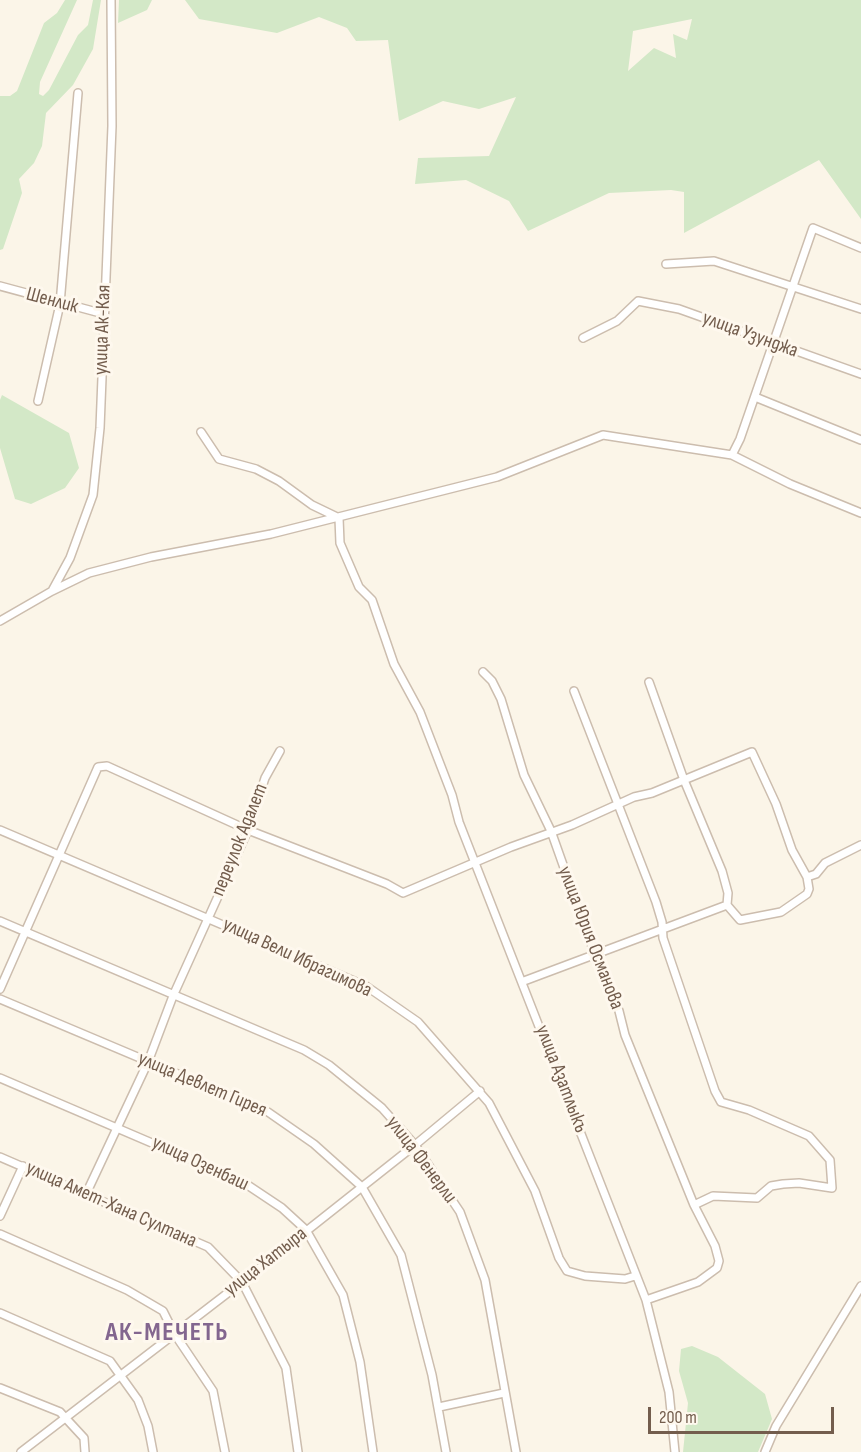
<!DOCTYPE html>
<meta charset="utf-8">
<style>
body{margin:0}
#map{position:relative;width:861px;height:1452px;overflow:hidden;background:#fbf5e8;font-family:"Sofia Sans Condensed",sans-serif}
canvas{display:block}
.scale{position:absolute;left:648px;top:1407px;width:186px;height:27px;box-sizing:border-box;border:3px solid #735d4d;border-top:0;padding-left:8px;font-size:18px;line-height:21px;white-space:nowrap;color:#735d4d;-webkit-text-stroke:4px #fef8ee;paint-order:stroke}
</style>
<div id="map">
<canvas width="861" height="1452"></canvas>
<div class="scale">200 m</div>
</div>
<script>
const ctx = document.querySelector('canvas').getContext('2d');
ctx.lineJoin = 'round';
function paint(path, color) { ctx.fillStyle = color; ctx.fill(path, 'evenodd'); }
const toPath = rows => new Path2D(rows.map(r => 'M' + r).join(''));
function trace(path, color, width, dash) { ctx.strokeStyle = color; ctx.lineWidth = width; ctx.lineCap = dash ? 'butt' : 'round'; ctx.setLineDash(dash || []); ctx.stroke(path); }
function label(font, color, halo, rows, align = 'center') {
  ctx.font = font + ' "Sofia Sans Condensed",sans-serif'; ctx.lineWidth = 6; ctx.setLineDash([]); ctx.textBaseline = 'middle'; ctx.strokeStyle = halo; ctx.fillStyle = color; for (const [text, x, y, turn = 0] of rows) {
    ctx.save(); ctx.translate(x, y); ctx.rotate((+turn || 0) * Math.PI / 180); ctx.textAlign = isNaN(turn) ? turn : align; if (halo) ctx.strokeText(text, 0, 0); ctx.fillText(text, 0, 0); ctx.restore();
  }
}
paint(toPath([
 [65,0,77,0,40,82,39,94,43,96,49,90,78,35,88,25,93,0,101,0,93,49,73,85,46,113,42,146,34,163,19,179,22,193,3,249,0,250,0,96,10,96,17,91,44,23,57,13],
 [119,0,152,0,147,10,118,23],
 [185,0,861,0,861,219,819,160,684,233,684,192,671,190,609,193,528,231,509,201,466,180,415,184,418,158,489,156,516,97,479,109,443,101,399,121,388,40,356,41,347,28,319,17,277,33,199,19],
 [692,19,687,40,673,34,676,58,654,48,628,71,633,31],
 [2,395,69,433,79,468,65,488,31,504,15,499,0,448,0,400],
 [692,1346,718,1357,765,1394,772,1419,758,1452,683,1452,688,1403,679,1371,681,1349]
]), '#d3e8c7');
const minor = toPath([
 [666,264,714,261,861,309],
 [0,286,104,314],
 [583,338,617,321,638,301,679,309,861,374],
 [755,397,861,440],
 [38,401,60,304,78,93],
 [201,432,219,459,256,469,279,481,312,505,339,518,340,543,359,587,372,600,394,664,420,712,452,795,459,822,646,1300,669,1392,675,1452],
 [732,455,740,439,813,228,861,248],
 [52,591,89,573,151,557,271,534,497,477,603,435,732,455,790,484,861,513],
 [0,621,52,591,70,558,93,495,100,428,112,126,111,0],
 [483,672,492,681,501,699,524,775,551,831,590,941,619,1011,625,1035,694,1205,713,1196,757,1198,771,1186,783,1184,799,1183,832,1188,830,1160,809,1136,749,1110,721,1102,715,1091,663,938,662,922,656,902,574,691],
 [649,682,684,780,722,871,728,893,727,905],
 [0,830,366,986,418,1022,489,1103,535,1191,559,1258,567,1271,585,1276,625,1279,635,1276],
 [0,921,304,1050,329,1065,382,1108,415,1145,460,1212,485,1280,516,1452],
 [524,981,727,905,740,920,781,912,807,894,809,889,807,877],
 [0,989,98,767,107,766,248,830,387,884,403,893,511,847,572,825,634,797,652,793,752,752,776,804,792,850,807,877,816,874,825,863,861,845],
 [0,999,268,1112,314,1144,362,1187,401,1255,432,1375,446,1452],
 [0,1078,243,1182,282,1208,306,1230,343,1295,360,1362,373,1452],
 [0,1157,208,1247,242,1282,286,1368,298,1452],
 [86,1194,148,1062,173,996,248,830,265,778,280,751],
 [0,1216,23,1166],
 [0,1234,127,1290,163,1311,174,1333,213,1391,225,1452],
 [646,1300,698,1282,717,1268,719,1261,715,1246,694,1205],
 [0,1313,110,1361,138,1400,148,1426,153,1452],
 [0,1388,60,1412,84,1438,85,1452],
 [439,1407,504,1393],
 [21,1452,242,1282,415,1145,480,1091],
 [765,1452,776,1426,861,1286]
]);
trace(minor, '#ccbdae', 10);
trace(minor, '#fff', 7);
label('20px', '#735d4d', '#fef8ee', [
 ["Шенлик",52,301,15],
 ["улица Ак-Кая",103,330,-88],
 ["улица Узунджа",750,335,20],
 ["переулок Адалет",240,840,-68],
 ["улица Юрия Османова",590,938,69],
 ["улица Вели Ибрагимова",297,958,25],
 ["улица Азатлыкъ",561,1079,69],
 ["улица Девлет Гирея",202,1085,23],
 ["улица Фенерли",421,1160,53],
 ["улица Озенбаш",200,1164,25],
 ["улица Амет-Хана Султана",111,1205,24],
 ["улица Хатыра",266,1262,-38]
]);
ctx.letterSpacing = '1.5px';
label('bold 26px', '#83668f', '#fef8ee', [
 ["АК-МЕЧЕТЬ",167,1333]
]);
ctx.letterSpacing = '0px';
</script>
